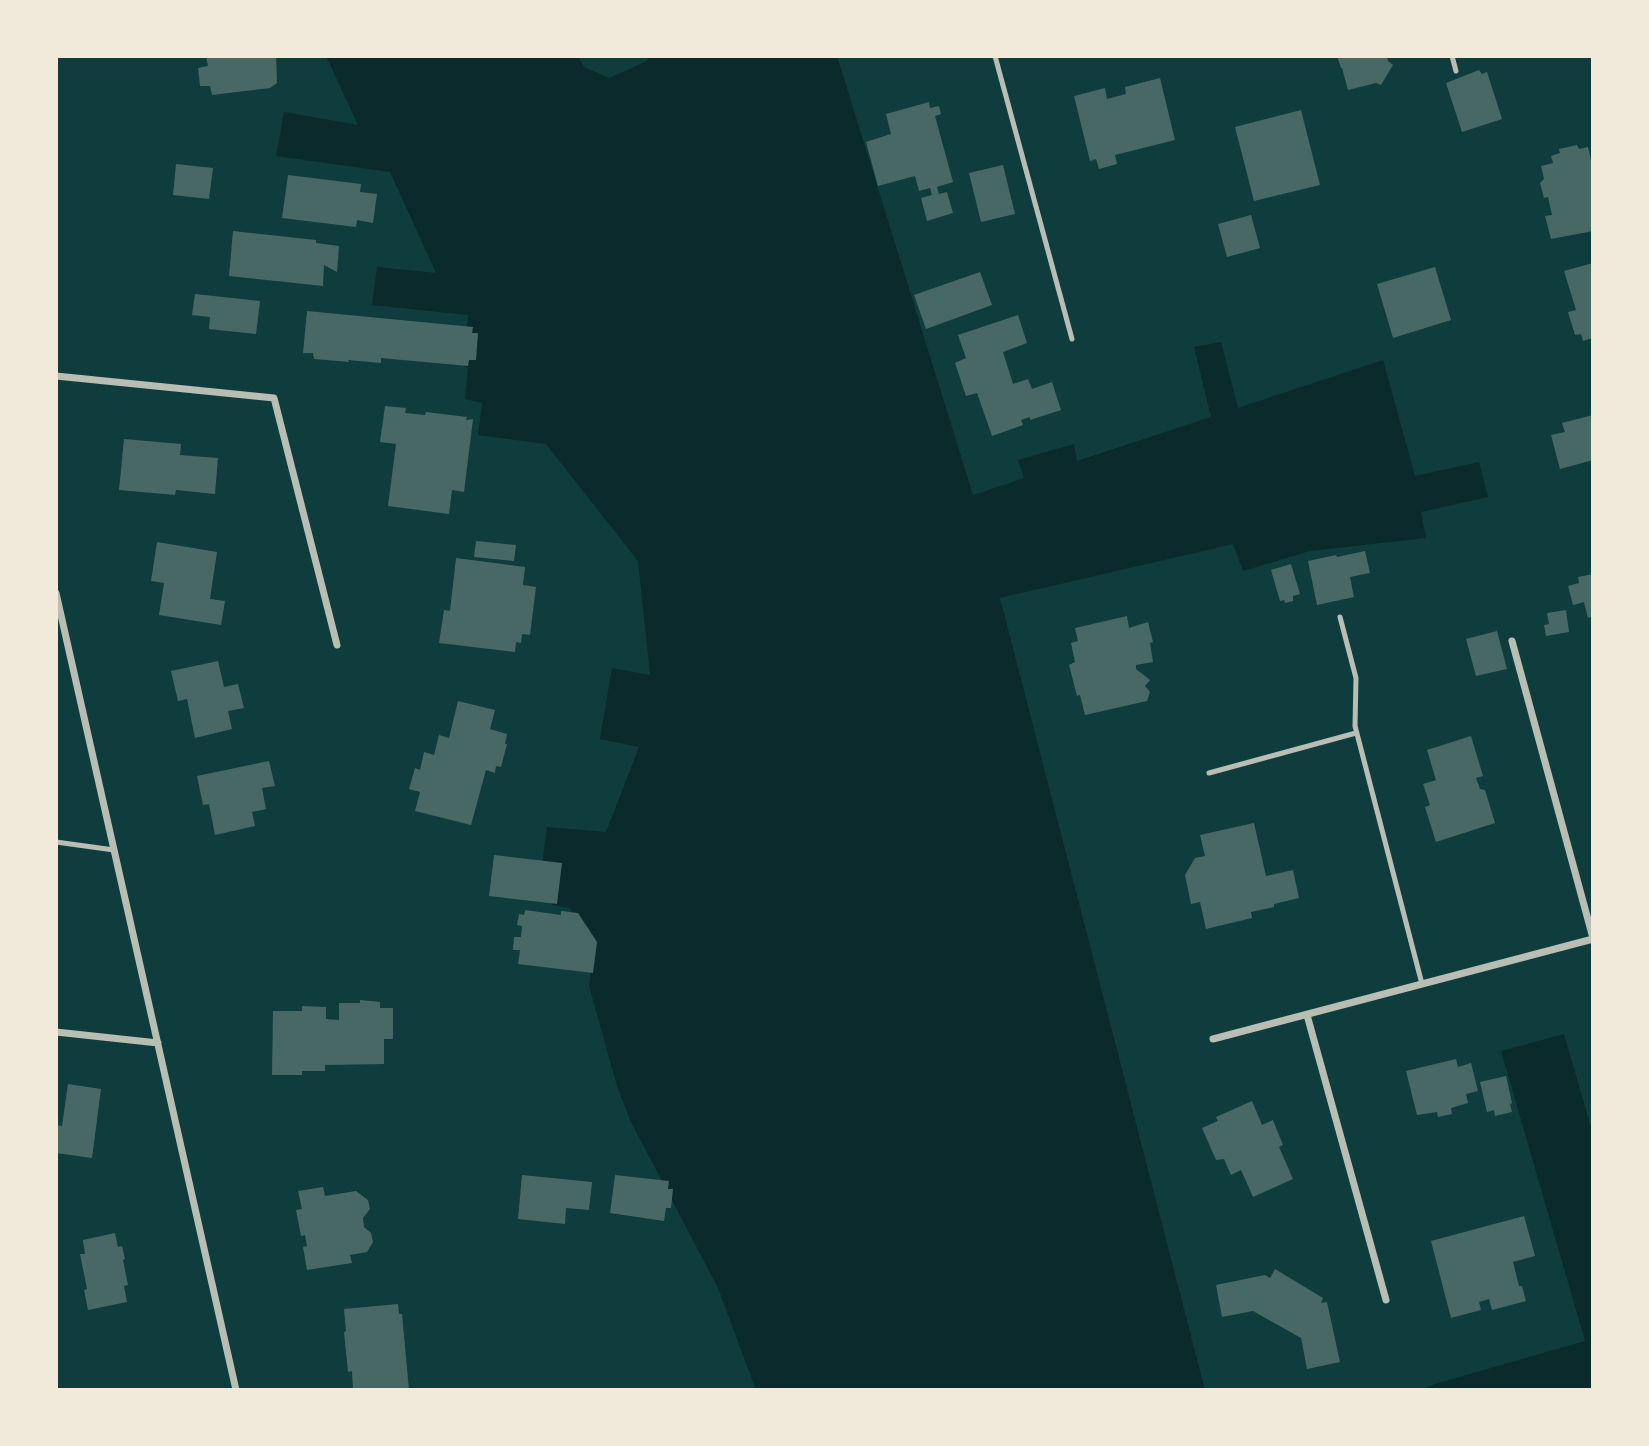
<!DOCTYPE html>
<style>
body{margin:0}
#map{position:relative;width:1649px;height:1446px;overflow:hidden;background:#0f3d3e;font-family:"PT Sans Narrow",sans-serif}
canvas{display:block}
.frame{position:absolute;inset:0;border:58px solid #f1e9da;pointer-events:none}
</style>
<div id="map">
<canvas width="1649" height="1446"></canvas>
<div class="frame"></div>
</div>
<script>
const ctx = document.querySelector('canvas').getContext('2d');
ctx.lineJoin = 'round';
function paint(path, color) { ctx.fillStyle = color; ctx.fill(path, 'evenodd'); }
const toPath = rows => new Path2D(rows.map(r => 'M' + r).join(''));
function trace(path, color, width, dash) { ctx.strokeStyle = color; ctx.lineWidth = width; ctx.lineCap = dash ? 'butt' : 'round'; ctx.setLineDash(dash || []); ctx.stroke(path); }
paint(toPath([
 [326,56,578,56,584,67,609,78,647,61,648,56,837,56,973,495,1024,478,1018,460,1074,444,1077,461,1211,417,1194,347,1221,342,1238,408,1383,360,1415,476,1479,462,1488,497,1421,512,1426,538,1310,551,1243,571,1233,544,1000,598,1205,1390,756,1390,718,1288,631,1122,617,1086,589,986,593,955,570,908,552,905,557,868,542,865,547,827,606,832,639,747,600,739,612,668,650,675,638,561,546,444,478,435,482,403,465,399,468,367,464,366,468,315,372,305,377,267,436,273,390,172,276,156,284,112,358,125],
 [1564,1034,1593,1134,1593,1390,1422,1390,1435,1384,1585,1341,1501,1051]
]), '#0a2a2b');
paint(toPath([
 [206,56,276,56,277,83,270,88,212,95,210,86,200,86,198,68,208,66],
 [1337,56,1387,56,1388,61,1393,65,1381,85,1376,83,1348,90,1342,68,1341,68],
 [1479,70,1482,74,1487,72,1502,119,1462,132,1446,83],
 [1160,78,1175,140,1115,155,1117,164,1099,169,1096,159,1090,161,1074,96,1105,88,1107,99,1126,94,1125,87],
 [929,102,930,108,939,106,941,114,935,116,953,182,937,187,939,194,947,192,953,213,927,221,921,198,932,195,930,188,919,191,915,176,878,186,866,142,891,134,886,114],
 [1301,110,1320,185,1254,201,1235,127],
 [1577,145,1579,149,1588,147,1593,169,1593,231,1551,239,1545,216,1552,215,1548,197,1544,198,1540,183,1544,179,1541,166,1553,163,1551,156,1560,153,1559,149],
 [176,164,213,168,209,199,173,195],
 [1003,165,1015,214,981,222,969,173],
 [288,175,361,184,360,192,377,194,373,223,357,220,356,227,282,218],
 [1251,215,1260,248,1227,257,1218,224],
 [233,231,316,240,316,243,339,246,337,272,324,265,323,286,229,276],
 [1593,263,1593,338,1583,341,1581,334,1575,335,1568,312,1576,310,1564,271],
 [1435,267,1451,320,1393,338,1377,284],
 [980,272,992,305,926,329,914,295],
 [195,294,260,301,256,334,209,329,210,317,192,315],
 [307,311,473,327,472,333,478,333,476,360,469,360,468,366,381,358,381,363,348,360,349,362,314,359,313,353,303,353],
 [1018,315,1027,343,1003,352,1013,384,1028,379,1032,389,1052,382,1061,410,1030,420,1030,417,1021,420,1023,425,992,436,977,393,966,396,955,363,966,358,958,335],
 [385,406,406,408,405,413,425,415,426,412,467,417,466,420,473,419,464,492,452,490,449,514,388,506,396,444,380,442],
 [1593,415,1593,460,1560,469,1551,435,1565,432,1562,423],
 [124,439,181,444,180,455,218,458,215,494,176,490,175,495,119,490],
 [476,541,516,545,514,561,474,557],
 [157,542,217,552,210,599,225,601,221,625,159,615,164,583,151,581],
 [1365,551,1370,573,1350,577,1354,597,1317,605,1308,561,1336,555,1337,557],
 [456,558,525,567,523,585,536,587,530,635,522,634,521,643,516,642,515,652,439,643,444,610,450,611],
 [1291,564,1300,594,1293,596,1293,601,1285,603,1284,600,1280,601,1271,570],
 [1593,574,1593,616,1588,618,1584,602,1573,605,1568,586,1579,583,1578,577],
 [1566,610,1569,632,1546,636,1544,625,1549,624,1547,613],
 [1127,616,1129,628,1148,622,1153,642,1150,643,1153,662,1136,665,1136,669,1150,680,1145,686,1150,692,1147,701,1085,715,1080,695,1077,696,1069,665,1075,662,1071,643,1078,641,1075,628],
 [1497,631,1507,669,1476,676,1466,639],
 [218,661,224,687,238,684,244,708,228,711,232,729,195,738,187,699,178,701,171,671],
 [458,701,495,710,490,729,507,734,505,744,507,744,501,767,496,766,495,773,486,770,471,825,415,811,420,792,409,789,415,768,420,770,424,752,434,755,439,735,449,738],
 [1471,736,1483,776,1476,778,1480,789,1485,790,1495,823,1436,842,1425,807,1430,805,1423,784,1436,780,1427,750],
 [269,761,275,786,262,788,266,809,252,812,255,826,215,835,209,804,203,805,197,776],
 [1254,823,1266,876,1293,870,1299,898,1274,904,1274,907,1251,912,1252,918,1206,929,1200,902,1191,904,1185,875,1195,858,1205,856,1200,835],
 [494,855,562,863,557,904,489,896],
 [525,910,561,915,561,911,578,913,597,942,593,973,518,964,520,950,513,950,514,937,521,937,522,926,517,925,519,914,524,915],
 [360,1000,380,1002,380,1008,393,1008,393,1039,384,1039,384,1064,325,1065,325,1071,302,1071,302,1075,272,1075,273,1011,302,1011,302,1006,326,1007,326,1019,339,1020,339,1003,360,1003],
 [1456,1059,1458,1067,1471,1063,1478,1091,1466,1094,1468,1103,1451,1108,1452,1114,1438,1117,1437,1112,1417,1115,1406,1071],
 [1506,1076,1512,1103,1510,1104,1512,1112,1495,1116,1494,1110,1487,1112,1480,1082],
 [68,1084,101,1089,92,1158,56,1153,56,1125,62,1126],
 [1252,1101,1262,1125,1273,1120,1283,1145,1279,1147,1293,1179,1253,1197,1241,1170,1231,1175,1224,1159,1216,1160,1202,1128,1218,1121,1216,1117],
 [522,1175,592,1182,589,1210,566,1208,565,1224,518,1219],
 [615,1175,669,1181,668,1189,673,1189,671,1208,666,1208,664,1221,610,1213],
 [323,1187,325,1196,356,1191,368,1200,370,1209,363,1218,364,1227,371,1233,373,1242,367,1252,350,1255,352,1263,307,1270,303,1247,307,1246,305,1235,301,1236,296,1210,302,1209,298,1191],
 [1524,1216,1535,1256,1513,1262,1519,1286,1522,1286,1526,1301,1492,1310,1489,1299,1479,1302,1481,1310,1451,1318,1431,1241],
 [115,1233,118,1247,122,1246,125,1259,123,1260,128,1285,124,1286,127,1302,88,1310,84,1290,87,1289,80,1254,85,1254,83,1240],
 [1275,1269,1323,1298,1321,1303,1327,1302,1340,1362,1307,1369,1301,1338,1253,1311,1222,1317,1216,1285,1265,1275,1270,1278],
 [398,1304,399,1314,402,1314,409,1390,353,1390,352,1371,348,1372,344,1332,346,1331,344,1309]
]), '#486865');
trace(toPath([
 [995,56,1072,339],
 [1452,56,1456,71],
 [1340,617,1356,678,1355,726,1422,984],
 [1209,773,1356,733],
 [56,842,114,850]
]), '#b8beb3', 5);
trace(toPath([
 [56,376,274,398,337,645],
 [56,593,236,1390],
 [1512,641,1593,938],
 [1307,1015,1386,1300],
 [56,1032,158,1043],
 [1213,1039,1593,939]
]), '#b8beb3', 7);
</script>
